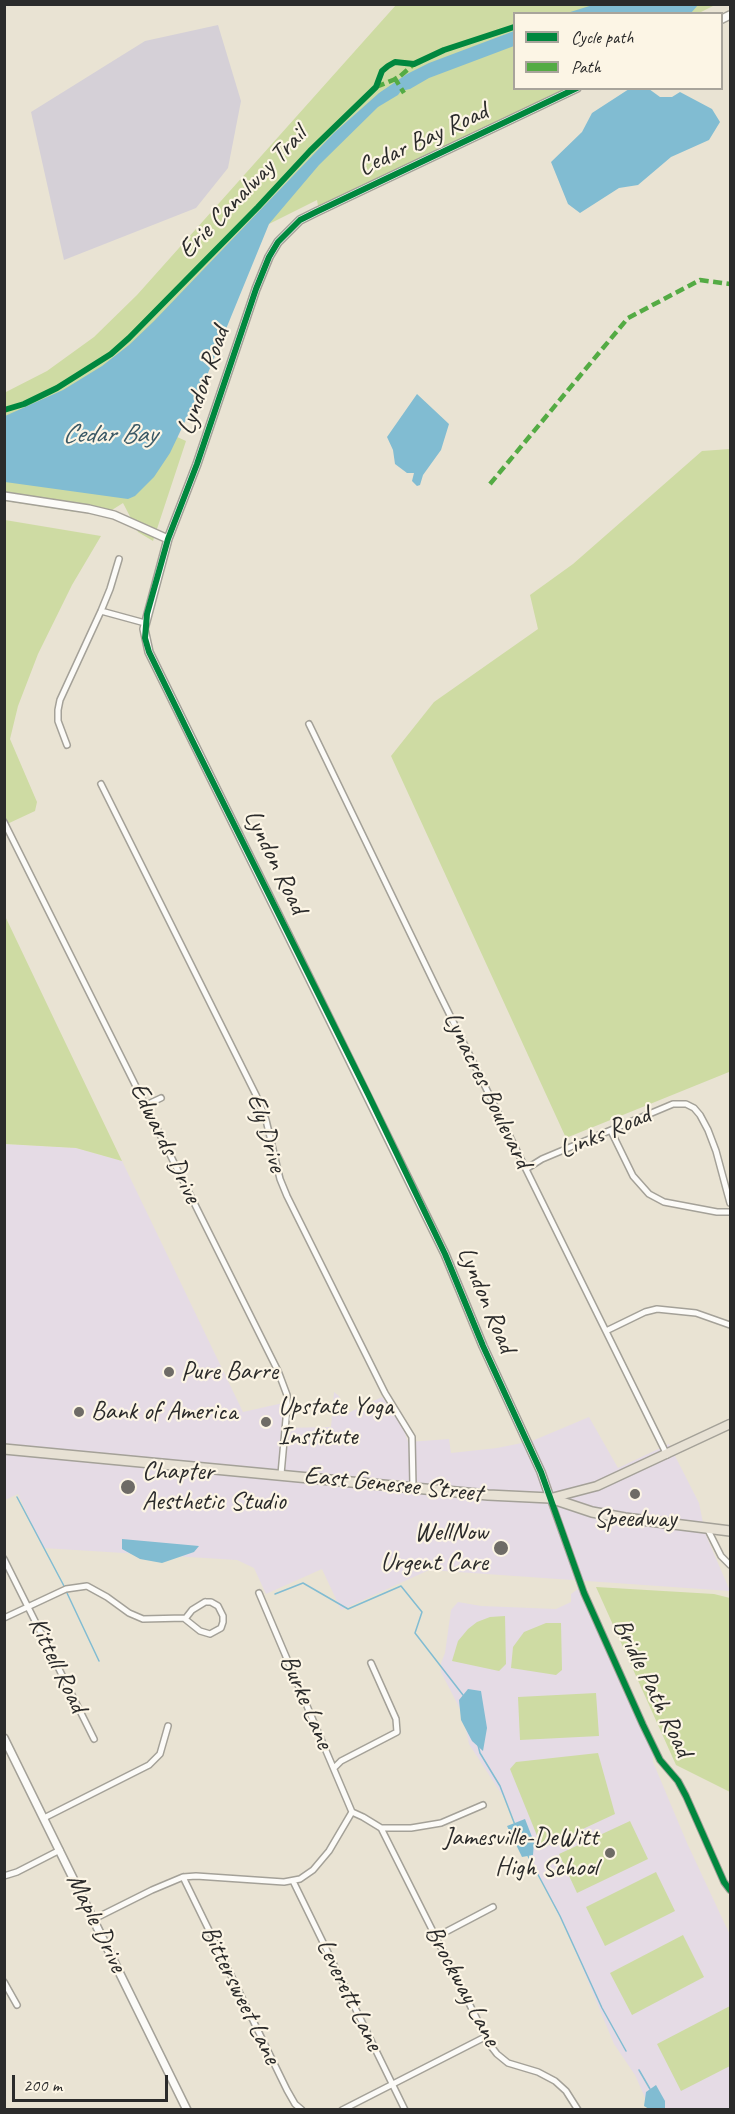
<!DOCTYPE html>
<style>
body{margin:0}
#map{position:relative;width:735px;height:2114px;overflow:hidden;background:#e9e3d3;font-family:Caveat,sans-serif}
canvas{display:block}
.frame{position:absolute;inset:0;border:6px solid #2b2b2b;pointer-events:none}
.legend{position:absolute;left:513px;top:12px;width:210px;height:78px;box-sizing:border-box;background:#fcf5e5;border:2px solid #a8a49b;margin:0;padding:8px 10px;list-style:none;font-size:18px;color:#2b2b2b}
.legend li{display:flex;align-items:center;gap:12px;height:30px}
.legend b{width:30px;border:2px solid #a8a49b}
.scale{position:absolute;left:12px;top:2075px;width:156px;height:27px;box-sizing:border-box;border:3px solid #2b2b2b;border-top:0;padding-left:8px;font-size:18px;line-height:21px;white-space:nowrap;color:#2b2b2b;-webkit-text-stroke:4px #fcf5e5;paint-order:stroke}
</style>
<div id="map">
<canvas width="735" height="2114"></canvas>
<div class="frame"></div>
<ul class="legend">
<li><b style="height:8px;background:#00873e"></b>Cycle path</li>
<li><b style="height:8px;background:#54ab44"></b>Path</li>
</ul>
<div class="scale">200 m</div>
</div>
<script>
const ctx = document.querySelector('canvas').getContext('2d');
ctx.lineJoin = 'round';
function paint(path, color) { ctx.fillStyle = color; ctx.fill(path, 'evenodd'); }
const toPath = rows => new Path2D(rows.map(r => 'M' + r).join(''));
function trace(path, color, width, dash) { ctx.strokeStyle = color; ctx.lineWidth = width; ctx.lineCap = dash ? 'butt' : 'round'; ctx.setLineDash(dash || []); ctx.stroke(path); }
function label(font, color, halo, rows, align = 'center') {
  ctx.font = font + ' Caveat,sans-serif'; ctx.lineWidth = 4.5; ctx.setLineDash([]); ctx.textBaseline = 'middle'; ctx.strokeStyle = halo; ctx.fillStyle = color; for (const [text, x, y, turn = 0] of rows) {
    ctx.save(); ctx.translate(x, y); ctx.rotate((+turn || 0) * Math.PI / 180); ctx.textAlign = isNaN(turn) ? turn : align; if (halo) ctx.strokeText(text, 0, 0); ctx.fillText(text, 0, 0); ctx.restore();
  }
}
paint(toPath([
 [4,1144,76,1148,122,1161,243,1412,283,1403,282,1428,331,1427,334,1392,339,1396,346,1414,382,1397,401,1422,408,1442,449,1439,451,1453,497,1448,532,1441,589,1417,618,1468,669,1444,699,1503,705,1533,730,1591,429,1570,341,1610,322,1569,266,1594,254,1568,237,1560,43,1548,18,1494,5,1500],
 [578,1589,653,1752,653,1762,687,1843,730,1935,730,2109,650,2109,635,2075,614,2044,570,1938,533,1863,506,1801,469,1744,463,1715,441,1672,441,1663,445,1653,451,1610,458,1602,481,1606,556,1609,571,1602,571,1594]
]), '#e5dbe5');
paint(toPath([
 [218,25,241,101,228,168,196,208,64,260,31,112,145,41]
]), '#d5d0d7');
paint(toPath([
 [396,5,715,5,697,14,514,14,514,88,566,89,430,155,318,206,317,200,255,231,175,436,186,441,153,541,138,532,123,503,112,510,76,512,5,501,4,393,47,371,94,337,137,295],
 [730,449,730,1074,729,1072,566,1138,391,756,434,702,538,629,530,595,573,564,702,451],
 [5,520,101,536,72,585,38,654,18,706,10,739,37,802,35,811,5,825],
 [5,916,55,1021,122,1161,76,1148,5,1144],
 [596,1587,714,1594,730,1598,730,1792,676,1765],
 [505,1616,506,1664,499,1671,452,1661,458,1641,468,1629,477,1622,490,1617],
 [546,1623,561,1623,562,1670,556,1675,511,1668,513,1647,524,1632],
 [596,1693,599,1736,520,1740,518,1697],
 [598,1753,615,1814,542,1848,510,1769,516,1762],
 [630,1821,648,1859,577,1893,559,1854],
 [656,1872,675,1911,605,1946,586,1907],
 [683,1935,704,1977,632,2015,610,1973],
 [730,2006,730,2066,681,2091,657,2044]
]), '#cedba3');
paint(toPath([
 [596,4,698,4,698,5,691,13,567,13],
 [514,31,514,46,429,78,410,89,401,91,398,95,378,107,319,165,269,224,208,373,170,453,154,477,135,496,128,499,5,482,5,416,63,390,102,366,129,345,154,321,334,133,379,93,407,74,429,63],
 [629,89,649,89,660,97,672,97,680,92,712,109,720,122,709,140,671,157,638,185,619,188,580,213,568,204,551,162,582,132,592,113],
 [417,394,449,424,441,450,423,475,420,485,417,486,412,481,414,473,407,473,395,464,393,450,387,437],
 [122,1539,199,1546,194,1552,162,1563,140,1559,122,1549],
 [468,1689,481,1691,487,1728,483,1751,472,1741,461,1720,459,1700],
 [525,1819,534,1842,533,1855,522,1857,507,1826],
 [656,2085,665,2101,665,2109,649,2109,644,2106,646,2092]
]), '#81bcd2');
trace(toPath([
 [17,1497,64,1586],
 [67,1593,99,1661],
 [275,1594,303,1583,348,1609,401,1586,422,1612,415,1633,463,1695],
 [478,1745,480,1753,500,1786,515,1825],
 [527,1854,560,1916,602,2008,626,2051],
 [639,2070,650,2089]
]), '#81bcd2', 1.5);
const minor = toPath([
 [101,611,145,623],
 [309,724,438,991,667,1455],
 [67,745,58,721,58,710,60,700,101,611,110,589,119,559],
 [101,784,256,1095,266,1120,280,1179,287,1196,385,1393,412,1437,413,1486],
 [4,822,278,1371,287,1395,287,1408,281,1474],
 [146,1105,161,1098],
 [611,1131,633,1176,649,1194,664,1202,717,1212,730,1212],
 [526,1169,542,1159,673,1104,686,1104,694,1108,700,1115,708,1130,716,1151,730,1203],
 [606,1331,645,1312,657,1309,696,1313,730,1325],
 [550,1498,584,1593,643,1725,660,1760,678,1781,686,1796,724,1882,730,1890],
 [707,1528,721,1556,730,1565],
 [4,1559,94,1739],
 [259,1593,352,1812],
 [205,1602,211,1602,218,1606,223,1616,223,1622,221,1628,210,1634,200,1631,185,1619,192,1610,205,1602],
 [4,1618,66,1589,87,1586,107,1597,129,1613,143,1619,185,1618],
 [334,1768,341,1761,397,1732,396,1719,371,1663],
 [352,1812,363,1817,381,1828,411,1828,441,1823,483,1805],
 [44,1818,149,1765,160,1754,168,1726],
 [381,1828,490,2045,497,2054,508,2063,538,2072,555,2081,566,2091,578,2110],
 [4,1876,17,1872,60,1850],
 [183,1877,287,2090,295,2104,302,2110],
 [293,1881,405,2110],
 [94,1919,152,1890,183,1877,196,1876,284,1882,300,1879,313,1870,329,1851,352,1812],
 [436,1937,493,1907],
 [4,1982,17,2005],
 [342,2110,485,2037]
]);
const tertiary = toPath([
 [722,19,730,15],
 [4,496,89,509,114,515,168,539],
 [550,1498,541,1472,483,1346,445,1254,149,652,144,629,168,539,197,464,256,289,269,257,278,242,300,220,316,212,577,88],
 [4,1738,187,2110]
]);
const primary = toPath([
 [551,1498,597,1486,730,1424]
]);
const trunk = toPath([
 [4,1449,488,1495,550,1498,592,1512,625,1518,730,1531]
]);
trace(minor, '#a4a198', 8);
trace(tertiary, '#a4a198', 10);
trace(primary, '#a4a198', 11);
trace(trunk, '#a4a198', 12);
trace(minor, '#fcfbf8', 5);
trace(tertiary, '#fcfbf8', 7);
trace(primary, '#e7e1d4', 8);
trace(trunk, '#e7e1d4', 9);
trace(toPath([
 [394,77,404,93],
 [376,87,398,78,414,64],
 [490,484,628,318,700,280,730,284]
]), '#54ab44', 4.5, [9, 4.5]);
trace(toPath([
 [577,88,316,212,300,220,278,242,269,257,256,289,197,464,168,539,147,614,145,638,149,652,192,740,368,1094,445,1254,483,1346,541,1472,584,1593,643,1725,660,1760,678,1781,686,1796,724,1882,730,1890],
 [4,410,24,404,57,388,111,354,129,338,258,207,310,151,376,87,382,71,388,66,395,62,414,64,444,50,514,27]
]), '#00873e', 6);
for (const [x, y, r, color] of [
 [169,1372,6,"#6e6b66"],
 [79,1412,6,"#6e6b66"],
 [266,1422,6,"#6e6b66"],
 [128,1487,8,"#6e6b66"],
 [635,1494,6,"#6e6b66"],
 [501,1548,8,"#6e6b66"],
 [610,1853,6,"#6e6b66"]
]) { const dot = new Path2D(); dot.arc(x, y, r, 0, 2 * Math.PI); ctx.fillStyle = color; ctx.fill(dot); trace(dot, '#fcf5e5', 2); }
label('26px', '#2b2b2b', '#fcf5e5', [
 ["Cedar Bay Road",423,140,-25],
 ["Erie Canalway Trail",243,193,-46],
 ["Lyndon Road",204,381,-71],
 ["Lyndon Road",275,862,64],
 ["Lynacres Boulevard",487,1090,64],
 ["Ely Drive",266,1133,73],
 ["Links Road",605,1133,-23],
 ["Edwards Drive",165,1143,64],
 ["Lyndon Road",486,1300,67],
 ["East Genesee Street",393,1485,6],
 ["Kittell Road",57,1665,64],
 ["Bridle Path Road",652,1688,64],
 ["Burke Lane",306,1702,67],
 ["Maple Drive",96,1923,64],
 ["Brockway Lane",462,1986,62],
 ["Bittersweet Lane",240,1995,64],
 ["Leverett Lane",349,1995,64]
]);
label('26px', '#2b2b2b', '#fcf5e5', [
 ["Pure Barre",181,1372],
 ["Upstate Yoga",278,1407],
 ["Institute",278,1437],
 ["Bank of America",91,1412],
 ["Chapter",142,1472],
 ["Aesthetic Studio",142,1502],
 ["Speedway",635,1519,"center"],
 ["WellNow",488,1533,"right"],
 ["Urgent Care",488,1563,"right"],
 ["Jamesville-DeWitt",598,1838,"right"],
 ["High School",598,1868,"right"]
], 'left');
label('italic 27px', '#395865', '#fcf5e5', [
 ["Cedar Bay",109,435]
]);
</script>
